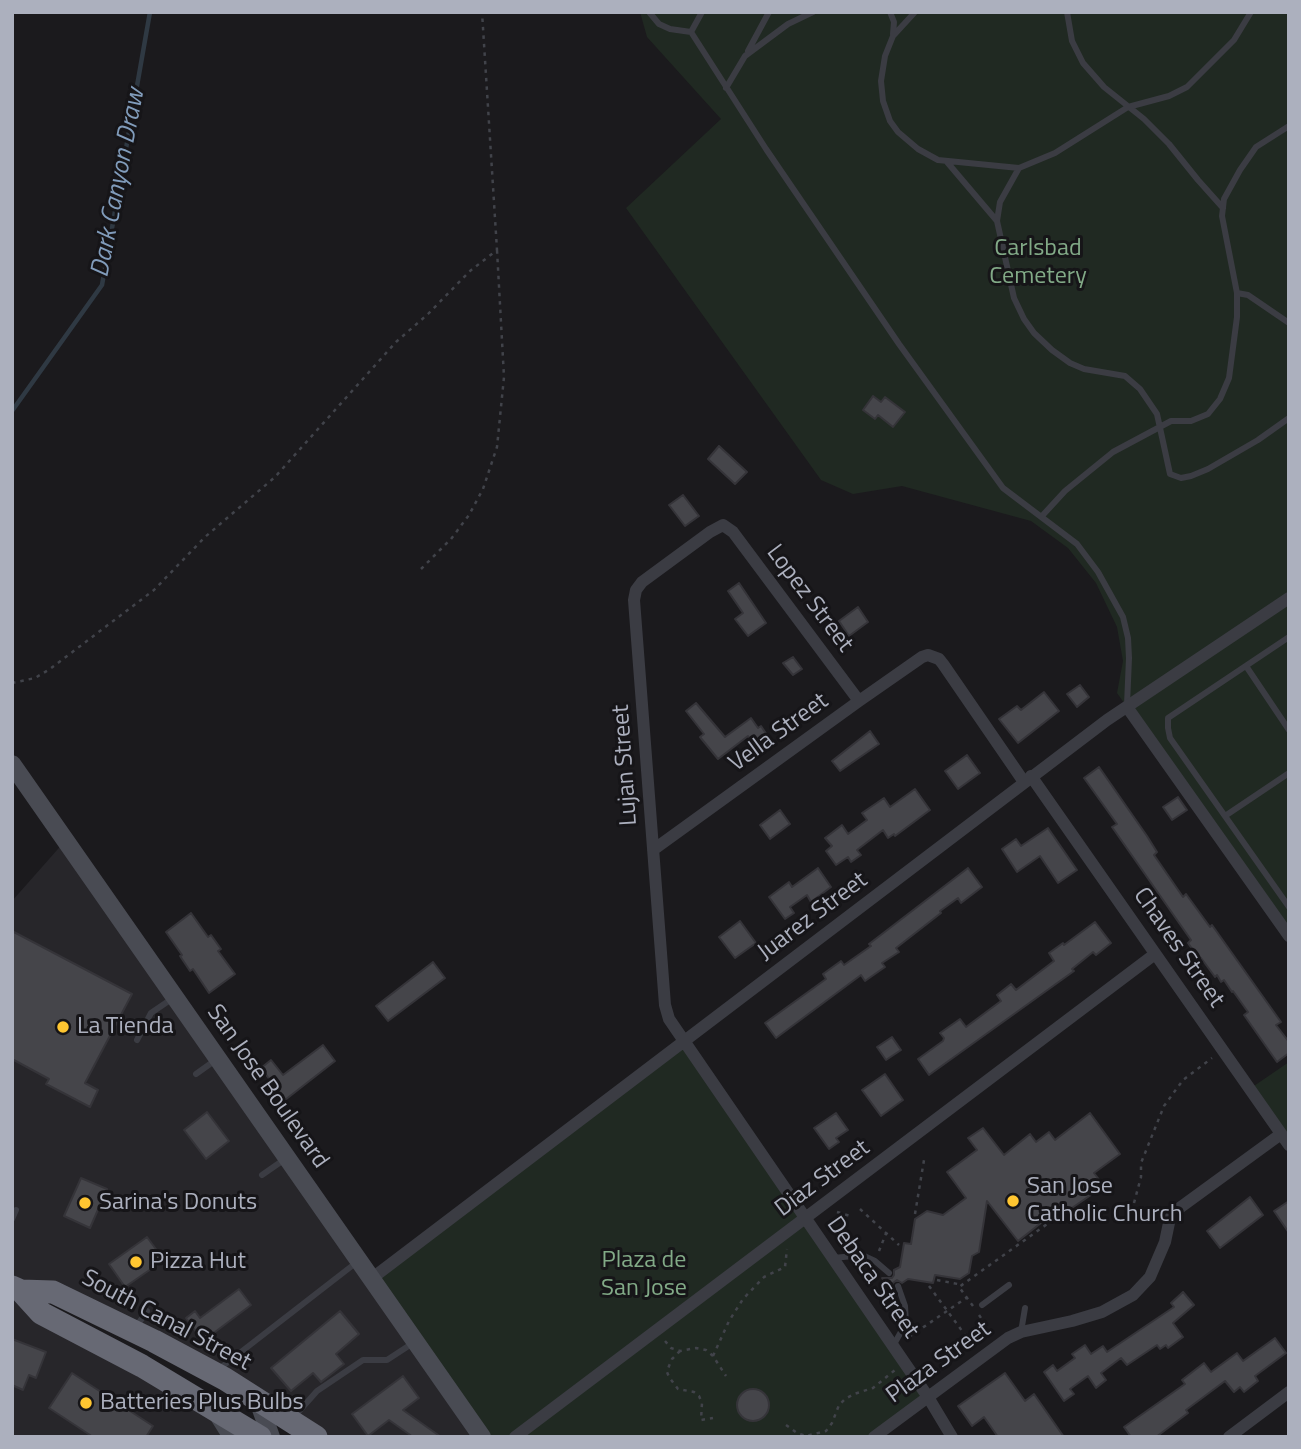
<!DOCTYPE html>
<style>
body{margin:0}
#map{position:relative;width:1301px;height:1449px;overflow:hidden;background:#1b1a1d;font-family:"Titillium Web",sans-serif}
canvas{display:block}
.frame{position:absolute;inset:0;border:14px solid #acb0be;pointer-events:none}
</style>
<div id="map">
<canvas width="1301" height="1449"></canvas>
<div class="frame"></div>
</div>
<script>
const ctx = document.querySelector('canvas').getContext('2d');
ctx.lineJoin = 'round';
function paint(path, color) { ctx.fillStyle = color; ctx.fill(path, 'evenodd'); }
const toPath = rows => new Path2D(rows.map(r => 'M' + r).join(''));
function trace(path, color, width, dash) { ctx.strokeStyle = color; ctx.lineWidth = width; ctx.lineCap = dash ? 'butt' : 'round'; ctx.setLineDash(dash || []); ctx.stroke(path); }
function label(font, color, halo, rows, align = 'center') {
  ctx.font = font + ' "Titillium Web",sans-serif'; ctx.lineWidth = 6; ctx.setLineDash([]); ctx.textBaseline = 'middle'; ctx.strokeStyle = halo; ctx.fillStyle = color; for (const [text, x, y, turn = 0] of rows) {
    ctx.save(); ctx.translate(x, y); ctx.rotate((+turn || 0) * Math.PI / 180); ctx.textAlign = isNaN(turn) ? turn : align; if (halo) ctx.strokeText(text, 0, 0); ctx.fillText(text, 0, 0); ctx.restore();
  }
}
paint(toPath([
 [65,841,477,1437,316,1437,225,1379,22,1291,142,1366,232,1437,12,1437,12,901]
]), '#27262a');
paint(toPath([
 [640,12,1289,12,1289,936,1117,693,1123,661,1117,627,1096,583,1068,548,1031,521,902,486,853,494,821,480,626,208,721,119,647,37],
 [684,1042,928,1397,874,1437,482,1437,371,1279],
 [1289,1062,1289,1145,1251,1088]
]), '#202922');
trace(toPath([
 [12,411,102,285,150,12]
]), '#2f3943', 4.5);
const building = toPath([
 [873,396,881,402,885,397,905,412,893,427,878,415,875,419,863,410,873,396],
 [719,446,747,472,735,484,708,459,719,446],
 [683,495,699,516,685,526,669,505,683,495],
 [739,583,766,623,748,636,735,619,743,613,728,591,739,583],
 [858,607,868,622,849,636,839,621,858,607],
 [793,657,802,669,793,675,783,663,793,657],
 [1080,685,1089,697,1077,707,1067,694,1080,685],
 [1044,692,1059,711,1018,743,999,719,1017,706,1021,710,1044,692],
 [696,703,725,737,751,718,758,728,761,726,767,735,754,744,748,736,718,759,700,737,704,734,686,711,696,703],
 [870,731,879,744,840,771,832,761,870,731],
 [967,755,980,773,958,789,945,771,967,755],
 [1099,767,1147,836,1157,852,1154,855,1183,897,1186,894,1210,927,1212,925,1281,1022,1276,1025,1289,1042,1289,1053,1277,1062,1244,1015,1248,1012,1233,991,1232,992,1224,980,1221,982,1217,975,1215,977,1201,958,1199,959,1188,943,1191,940,1112,827,1117,824,1084,778,1099,767],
 [915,789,930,810,895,836,894,834,888,838,883,830,857,850,861,855,851,862,848,857,836,865,826,851,832,846,825,838,842,825,848,834,867,820,862,813,884,798,890,807,915,789],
 [1178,797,1187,810,1172,820,1163,807,1178,797],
 [780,810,790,824,770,839,760,825,780,810],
 [1048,828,1077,870,1058,883,1040,856,1017,872,1002,849,1016,839,1021,846,1048,828],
 [818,868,831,887,811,902,807,895,790,907,794,913,785,919,769,897,789,882,792,887,818,868],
 [968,868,982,887,961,903,958,898,940,911,941,913,896,948,899,952,882,963,885,967,865,981,861,975,776,1038,765,1023,826,979,823,974,841,961,844,965,871,946,869,944,968,868],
 [191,913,208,937,211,935,221,949,218,951,235,974,209,993,193,969,190,971,180,956,182,955,166,932,191,913],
 [740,921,756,943,735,958,719,937,740,921],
 [1095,922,1111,943,1096,955,1093,952,1072,969,1074,971,929,1075,918,1059,943,1041,944,1038,940,1033,960,1019,966,1027,1001,1001,997,995,1011,984,1016,990,1054,961,1049,953,1063,943,1064,945,1095,922],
 [12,931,132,994,85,1083,98,1090,90,1107,46,1084,49,1079,12,1059,12,931],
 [433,962,445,978,388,1021,376,1006,433,962],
 [892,1037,901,1050,886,1060,877,1047,892,1037],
 [323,1045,335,1061,285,1100,261,1068,271,1060,283,1075,323,1045],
 [885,1074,903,1100,881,1116,862,1090,885,1074],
 [207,1112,229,1141,206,1159,184,1130,207,1112],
 [836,1113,848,1130,836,1138,839,1142,829,1149,814,1128,836,1113],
 [1090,1113,1120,1154,1094,1173,1104,1186,1069,1210,1064,1205,1018,1241,987,1201,979,1252,972,1256,969,1273,960,1279,935,1275,933,1283,908,1279,902,1283,897,1280,893,1283,891,1291,882,1278,892,1278,894,1275,894,1270,900,1267,904,1243,911,1244,915,1219,927,1211,943,1215,966,1198,947,1172,977,1150,968,1138,983,1128,1004,1155,1030,1134,1036,1142,1049,1132,1055,1140,1090,1113],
 [81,1178,107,1189,90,1228,64,1216,81,1178],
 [1250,1197,1263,1215,1220,1248,1207,1231,1250,1197],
 [1289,1201,1289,1233,1274,1211,1289,1201],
 [147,1237,164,1260,125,1287,109,1264,147,1237],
 [239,1289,251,1305,203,1341,186,1318,195,1311,200,1318,239,1289],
 [1183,1292,1194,1305,1173,1323,1183,1337,1168,1348,1166,1345,1160,1349,1157,1345,1127,1365,1121,1358,1101,1373,1106,1380,1096,1388,1088,1376,1070,1389,1074,1394,1064,1401,1044,1372,1053,1365,1057,1371,1075,1358,1072,1354,1085,1345,1091,1354,1103,1346,1107,1352,1174,1307,1171,1303,1183,1292],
 [340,1311,359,1334,336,1354,344,1364,321,1382,313,1373,291,1391,271,1368,340,1311],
 [1275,1338,1286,1353,1255,1376,1258,1381,1244,1392,1240,1387,1234,1392,1225,1381,1186,1410,1188,1413,1156,1437,1131,1437,1124,1427,1185,1384,1182,1380,1204,1363,1211,1372,1237,1353,1243,1361,1275,1338],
 [12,1339,46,1352,36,1378,29,1375,23,1390,12,1385,12,1339],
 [72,1373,153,1426,146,1437,93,1437,49,1408,72,1373],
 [1005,1373,1025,1401,1034,1394,1064,1437,998,1437,984,1417,972,1426,958,1406,1005,1373],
 [403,1376,419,1398,403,1410,441,1437,413,1437,389,1420,368,1436,352,1414,403,1376],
 '737 1405a16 16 0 1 1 32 0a16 16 0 1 1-32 0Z'
]);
paint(building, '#45454a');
trace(building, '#353439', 2);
trace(toPath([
 [421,569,451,539,469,515,483,489,497,447,504,377,497,250],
 [12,683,35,678,50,669,154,590,205,537,275,477,396,342,428,314,470,271,497,250,482,12],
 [1134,1203,1141,1177,1141,1163,1164,1106,1183,1080,1212,1058],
 [860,1209,899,1245],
 [837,1212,850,1216],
 [915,1214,924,1160],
 [879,1251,887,1231],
 [937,1280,963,1285],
 [929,1286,971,1343],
 [973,1306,959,1287,1057,1217],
 [979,1315,989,1330],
 [909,1337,966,1298],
 [665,1341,671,1348,680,1351,696,1348,706,1350,713,1356,726,1376],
 [680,1351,672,1359,669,1366,667,1372,669,1377,678,1389,694,1392,699,1396,702,1403,701,1420,713,1418],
 [713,1356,729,1321,743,1299,764,1277,785,1267,787,1249],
 [786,1425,797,1433,806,1436,826,1431,832,1423,839,1405,845,1399,854,1394,873,1388,895,1370]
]), '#41434a', 2.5, [3.5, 5]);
trace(toPath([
 [649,12,659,24,670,29,691,32,766,149,899,344,1003,488,1077,544,1098,572,1123,617,1128,638,1129,658,1127,705],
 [890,12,894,22,893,34],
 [915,12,893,36,885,56,881,81,883,101,890,121,898,132,918,149,938,160,1019,168],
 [1067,12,1072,41,1083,63,1104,87,1144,119,1169,144,1198,180,1223,208],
 [1251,12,1234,40,1187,87,1169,96,1128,107,1055,153,1019,168,1000,202,997,221,1014,298,1024,319,1034,333,1052,350,1070,363,1084,369,1125,376,1140,389,1157,414,1170,474,1181,478,1191,476,1208,469,1258,440,1289,418],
 [691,32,702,12],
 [748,51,769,12],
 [726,88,745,56,788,24,813,12],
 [947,162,997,221],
 [1237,293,1248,295,1289,323],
 [1042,516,1065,491,1113,452,1171,421,1191,421,1208,414,1220,399,1229,378,1237,317,1237,293,1222,216,1224,199,1240,170,1256,147,1289,126],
 [1289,637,1168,718,1168,728,1170,738,1289,907],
 [1246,666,1289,730],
 [1225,816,1289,773],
 [137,1040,151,1013,173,998],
 [196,1074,217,1059],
 [262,1175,285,1159],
 [12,1219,16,1210],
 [834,1258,862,1255,875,1261,889,1273],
 [982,1305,1009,1285],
 [136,1327,147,1311],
 [1021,1332,1025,1308],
 [893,1346,906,1323,905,1306,898,1286],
 [219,1369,357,1262],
 [293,1418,317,1391,363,1360,387,1360,413,1343]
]), '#3b3c43', 6);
trace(toPath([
 [859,701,733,532,723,525,710,532,642,582,636,590,634,600,665,1005,669,1019,928,1397,952,1437],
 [1127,707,1289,936],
 [1031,776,1289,1145],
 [653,850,859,701,922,657,928,655,939,659,943,664,1024,782],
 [371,1279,1107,720,1289,598],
 [515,1437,1155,954],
 [874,1437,1008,1338,1021,1332,1072,1321,1102,1312,1133,1295,1150,1277,1165,1242,1170,1218,1174,1212,1281,1134],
 [1229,1437,1289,1392]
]), '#3b3c43', 12);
trace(toPath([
 [12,764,482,1437],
 [257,1398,271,1437],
 [217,1413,232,1437]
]), '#494b53', 18);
trace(toPath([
 [12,1287,21,1291,53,1292,154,1341,225,1379,316,1437],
 [21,1291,41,1313,142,1366,260,1437]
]), '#676974', 23);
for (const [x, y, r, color] of [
 [63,1027,7,"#ffc631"],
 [1013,1201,7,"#ffc631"],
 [85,1203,7,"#ffc631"],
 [136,1262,7,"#ffc631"],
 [86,1403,7,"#ffc631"]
]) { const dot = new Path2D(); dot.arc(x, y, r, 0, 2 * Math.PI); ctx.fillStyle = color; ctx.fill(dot); trace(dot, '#161518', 2.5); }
label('24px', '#82aa87', '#161518', [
 ["Carlsbad",1038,249],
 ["Cemetery",1038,277],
 ["Plaza de",644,1261],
 ["San Jose",644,1289]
]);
label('24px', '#acb0be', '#161518', [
 ["Lopez Street",809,599,53],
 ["Vella Street",779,733,-36],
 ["Lujan Street",626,765,-94],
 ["Juarez Street",813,917,-37],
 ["Chaves Street",1178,948,55],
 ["San Jose Boulevard",267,1087,55],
 ["Diaz Street",823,1179,-37],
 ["Debaca Street",872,1278,55],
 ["South Canal Street",166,1321,28],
 ["Plaza Street",939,1363,-36]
]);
label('24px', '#acb0be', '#161518', [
 ["La Tienda",77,1027],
 ["San Jose",1027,1187],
 ["Catholic Church",1027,1215],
 ["Sarina's Donuts",99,1203],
 ["Pizza Hut",150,1262],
 ["Batteries Plus Bulbs",100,1403]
], 'left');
label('italic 26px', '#819cbb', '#161518', [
 ["Dark Canyon Draw",119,183,-79]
]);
</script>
